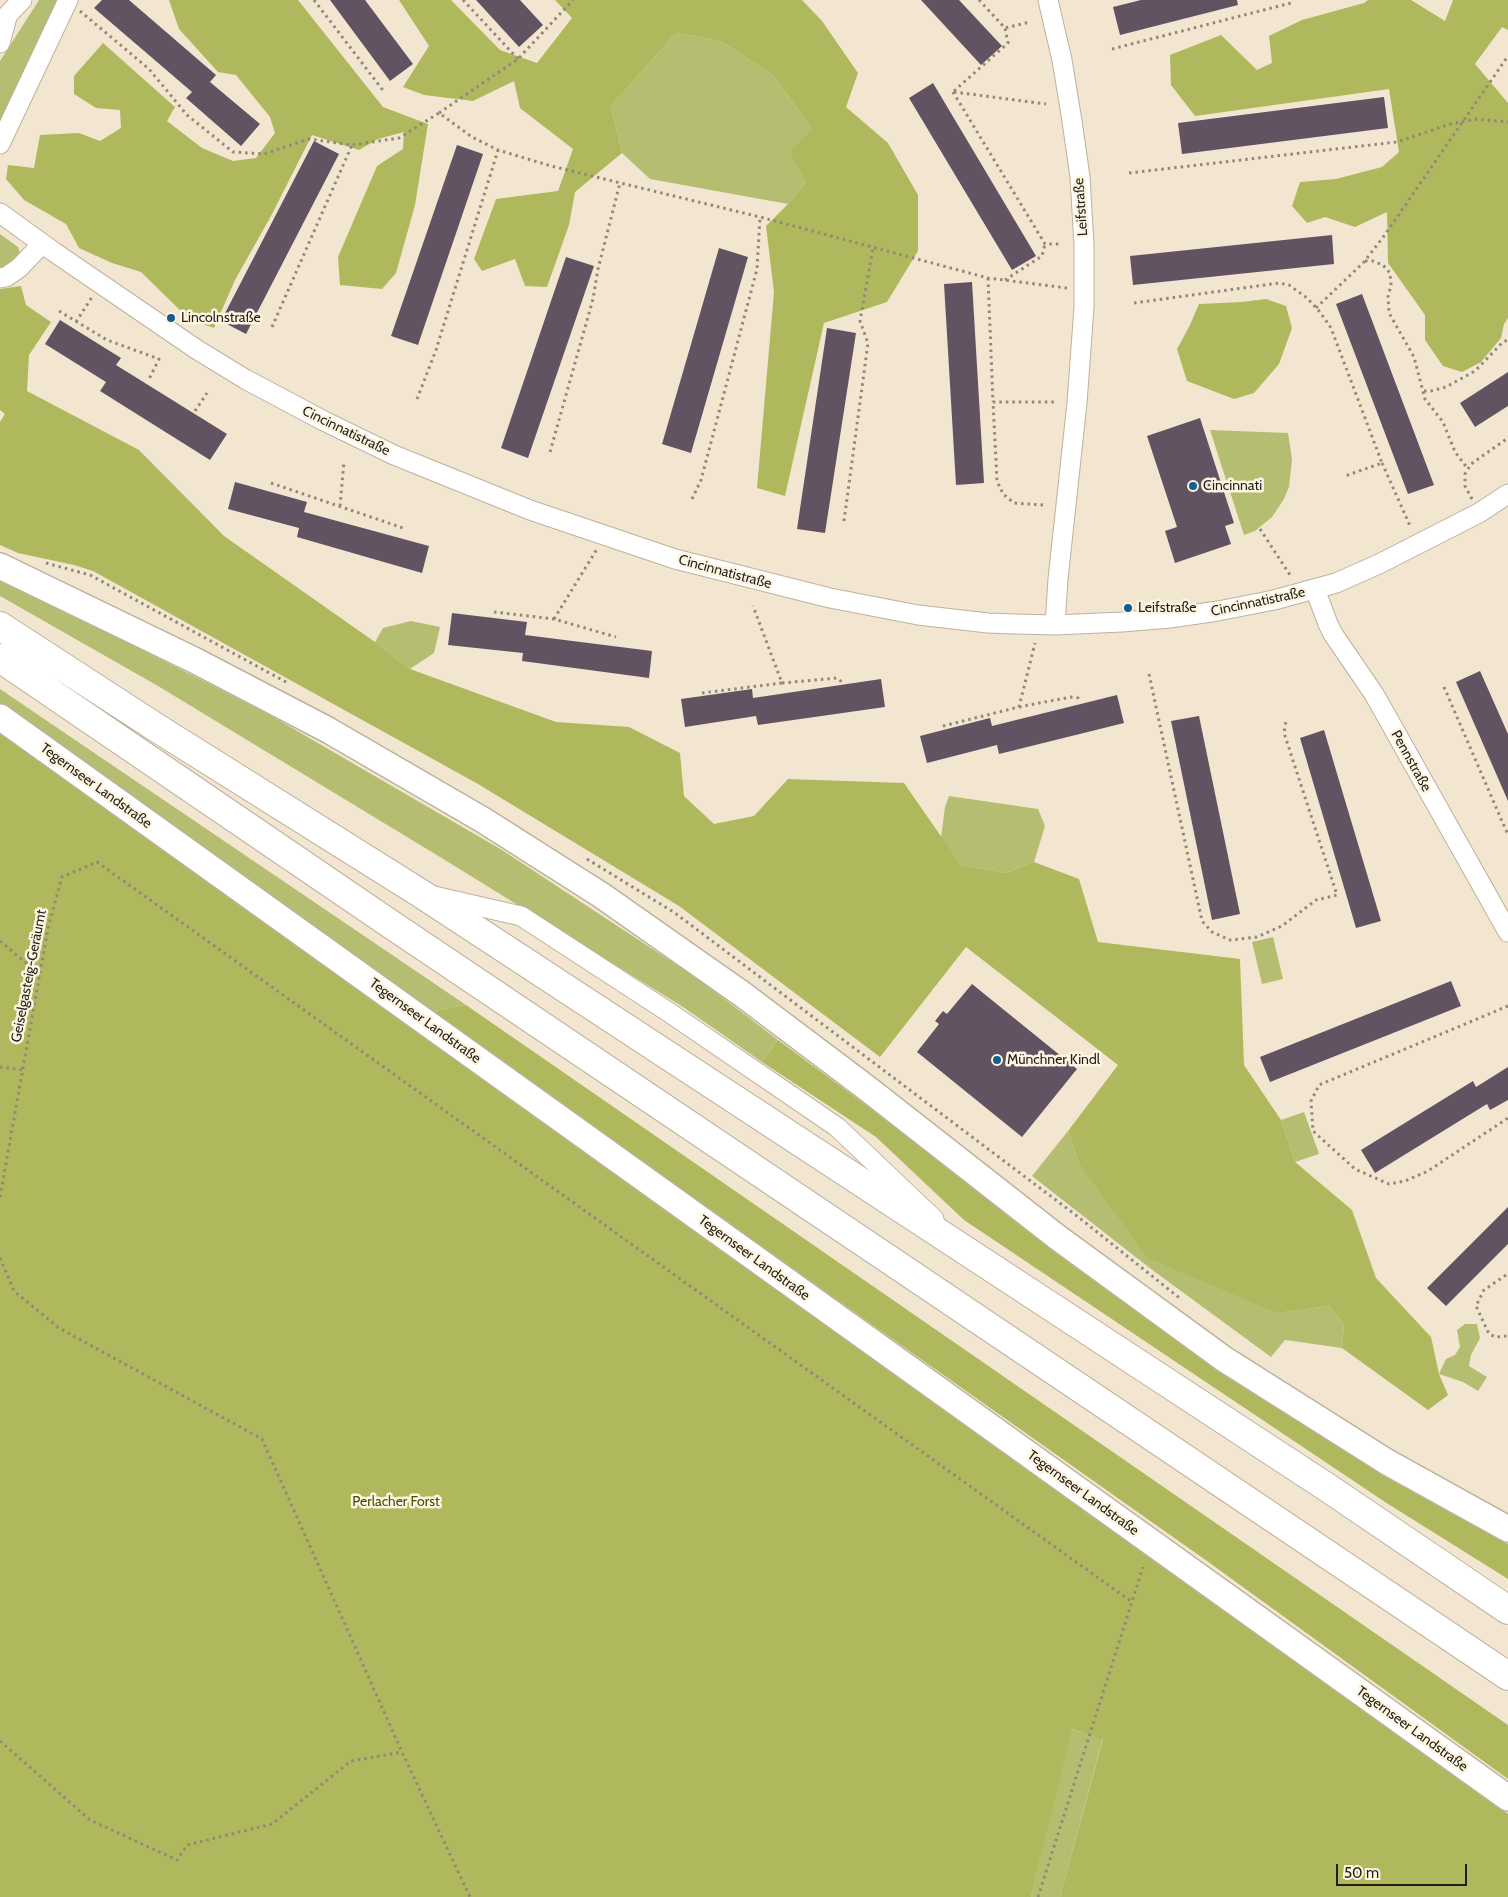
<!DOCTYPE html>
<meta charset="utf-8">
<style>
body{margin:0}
#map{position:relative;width:1508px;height:1897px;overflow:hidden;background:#f3e6d0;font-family:Cabin,sans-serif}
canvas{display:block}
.scale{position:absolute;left:1336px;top:1864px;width:131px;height:22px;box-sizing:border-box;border:2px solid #231e16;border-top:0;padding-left:6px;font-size:15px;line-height:18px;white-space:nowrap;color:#231e16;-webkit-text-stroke:4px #fef4e2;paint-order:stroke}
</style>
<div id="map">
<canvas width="1508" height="1897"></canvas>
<div class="scale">50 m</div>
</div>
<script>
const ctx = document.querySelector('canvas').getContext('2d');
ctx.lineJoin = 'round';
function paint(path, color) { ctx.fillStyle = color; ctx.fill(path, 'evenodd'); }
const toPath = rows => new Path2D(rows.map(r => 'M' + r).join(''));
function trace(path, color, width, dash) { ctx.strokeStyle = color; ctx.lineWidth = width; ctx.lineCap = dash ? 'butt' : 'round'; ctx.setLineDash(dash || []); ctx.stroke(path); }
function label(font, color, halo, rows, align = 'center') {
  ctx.font = font + ' Cabin,sans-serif'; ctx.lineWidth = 5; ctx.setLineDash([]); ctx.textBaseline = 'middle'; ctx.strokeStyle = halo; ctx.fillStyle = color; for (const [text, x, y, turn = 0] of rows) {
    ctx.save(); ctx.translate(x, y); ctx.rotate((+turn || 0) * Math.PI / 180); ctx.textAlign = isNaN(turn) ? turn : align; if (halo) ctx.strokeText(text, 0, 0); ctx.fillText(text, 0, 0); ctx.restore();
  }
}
paint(toPath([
 [39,0,58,0,37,42,0,127,0,61],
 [676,33,720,41,773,75,812,129,806,182,788,204,650,179,622,153,611,106],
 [0,234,18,247,21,257,0,271],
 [1210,430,1288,433,1292,459,1289,487,1284,499,1272,517,1255,531,1244,535],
 [0,577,268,714,502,850,701,981,778,1040,762,1062,683,1007,440,857,158,686,0,596],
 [411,621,440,627,434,653,410,669,375,642,383,628],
 [0,689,466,1005,429,1012,0,703],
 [949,796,1038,809,1045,826,1034,862,1006,873,961,865,941,838,945,807],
 [1273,937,1283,979,1262,984,1252,942],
 [1304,1112,1319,1154,1295,1162,1281,1120],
 [1068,1131,1080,1165,1276,1313,1329,1306,1344,1324,1342,1348,1285,1340,1271,1357,1151,1269,1032,1176],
 [1465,1324,1477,1324,1480,1338,1471,1355,1469,1366,1487,1377,1478,1391,1463,1382,1439,1374,1446,1359,1455,1355,1460,1347,1457,1330],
 [1071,1729,1103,1738,1060,1897,1031,1897]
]), '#b5bd71');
paint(toPath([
 [169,0,298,0,383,107,428,124,415,205,396,273,382,289,340,285,338,257,377,166,403,149,404,132,378,139,359,150,312,135,271,216,235,280,214,328,189,319,141,272,112,263,79,248,66,224,24,200,6,179,8,165,34,168,40,135,79,133,100,141,121,128,120,110,96,108,74,94,74,76,103,43,175,107,167,121,202,148,233,161,256,158,275,133,270,117,236,75,218,72,179,29],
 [399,0,451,0,500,50,537,63,572,18,555,0,802,0,822,21,858,73,846,107,888,143,918,195,918,251,887,302,824,323,785,496,757,488,774,292,766,226,788,204,806,182,790,152,812,129,773,75,720,41,676,33,611,106,622,153,575,192,569,225,547,287,525,286,515,259,482,271,474,259,496,199,558,191,573,149,520,108,514,81,473,101,424,95,403,87,429,46],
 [1368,0,1411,0,1445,21,1453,0,1508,0,1508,30,1502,27,1475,64,1508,103,1508,318,1504,324,1501,338,1481,362,1462,372,1443,366,1425,340,1425,315,1388,263,1387,212,1355,227,1325,217,1307,223,1292,206,1300,182,1336,179,1382,167,1399,152,1389,89,1195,116,1171,85,1170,55,1221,35,1257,70,1272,63,1269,36,1302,20,1364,3],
 [21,286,26,305,51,322,29,355,27,391,139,450,224,536,375,642,410,669,556,722,629,727,680,753,684,796,714,824,754,816,788,779,904,783,961,865,1006,873,1034,862,1079,879,1098,942,1240,959,1244,1065,1281,1120,1295,1162,1352,1210,1376,1278,1431,1337,1439,1374,1448,1395,1428,1410,1342,1348,1344,1324,1329,1306,1277,1313,1148,1258,1080,1165,1068,1131,1118,1065,966,947,880,1057,679,906,478,784,93,571,74,565,18,553,0,545,0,422,5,414,0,410,0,289],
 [1266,299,1286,306,1292,328,1279,364,1254,393,1234,399,1187,381,1177,349,1190,325,1199,304,1242,302],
 [0,732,511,1097,1508,1814,1508,1897,1060,1897,1103,1739,1072,1729,1031,1897,0,1897],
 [466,1005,1508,1725,1508,1779,1207,1561,429,1012],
 [778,1040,1215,1363,1382,1474,1508,1544,1508,1579,1385,1502,964,1220,876,1137,762,1062]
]), '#b0b85d');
paint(toPath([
 [102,0,129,0,216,75,210,82,260,124,241,146,186,98,192,92,94,8],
 [330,0,365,0,413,64,390,81],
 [476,0,520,0,543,25,519,47],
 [921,0,959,0,1002,46,981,65],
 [1141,0,1237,0,1238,5,1120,35,1113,7],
 [933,83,1036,256,1012,270,909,98],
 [1384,97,1388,128,1182,154,1178,123],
 [314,141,339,154,246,334,221,321],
 [457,145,483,154,418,345,391,336],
 [1332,235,1334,264,1133,285,1130,256],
 [719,248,748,257,691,453,662,444],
 [566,257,594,266,528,458,501,448],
 [972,282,984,483,956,485,944,284],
 [1362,294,1434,485,1408,494,1336,304],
 [60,320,121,358,116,365,227,434,210,460,100,391,106,382,45,344],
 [827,328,856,333,825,533,797,529],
 [1508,372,1508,406,1475,427,1460,403],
 [1200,418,1234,523,1225,526,1231,544,1175,563,1165,531,1177,527,1147,436],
 [235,482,307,502,304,512,429,546,422,573,297,537,299,528,228,509],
 [452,613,527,622,525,635,652,651,649,678,522,661,523,653,448,645],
 [1480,671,1508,734,1508,801,1456,682],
 [881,679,885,707,758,725,756,716,685,727,681,699,752,689,753,698],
 [1117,695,1124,723,999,754,997,745,927,763,920,736,990,718,992,726],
 [1199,716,1240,914,1212,920,1171,721],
 [1324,730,1381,921,1356,928,1300,738],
 [1451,981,1461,1006,1270,1082,1260,1057],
 [972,984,1077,1069,1022,1137,917,1052,939,1024,935,1021,943,1011,947,1014],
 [1508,1067,1508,1100,1490,1110,1487,1104,1375,1173,1361,1150,1473,1081,1476,1087],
 [1508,1207,1508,1244,1446,1306,1427,1288]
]), '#625363');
const minor = toPath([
 [1048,0,1062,60,1072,121,1080,177,1084,245,1084,307,1077,403,1058,579,1055,625],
 [0,23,22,0],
 [0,43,7,17],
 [0,144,68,0],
 [0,213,54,252,196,349,245,379,324,421,394,455,530,510,675,559,830,598,918,615,988,623,1015,624,1055,625,1122,622,1170,618,1218,611,1274,600,1336,583,1379,564,1479,513,1508,494],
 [0,278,6,277,19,268,42,244],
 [1315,589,1328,624,1333,634,1374,694,1508,932],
 [434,896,521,916,670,1013,837,1127,934,1219]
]);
const major = toPath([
 [0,566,194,660,328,730,483,820,601,895,742,994,868,1089,1057,1237,1224,1359,1387,1462,1508,1529],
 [0,717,1508,1798]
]);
const highway = toPath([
 [0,626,157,728,420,893,1328,1488,1508,1610],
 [0,658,386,921,1508,1676]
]);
trace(minor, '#beb29d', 21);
trace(major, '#beb29d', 28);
trace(highway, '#beb29d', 30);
trace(toPath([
 [314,0,385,93],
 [463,0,518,59],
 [979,0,1005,28,1030,22],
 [80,11,149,69,187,115,233,152,264,154,309,139,352,145,399,138,439,113,472,137,498,150,551,166,760,217,988,278,1067,288],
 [1112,49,1291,3],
 [954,91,1008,43,1005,28],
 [953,92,1045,244,1059,244],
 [954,92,1046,104],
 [439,113,518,59,573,0],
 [1129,173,1397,142,1450,124,1477,119,1508,122],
 [1365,261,1373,261,1383,265,1390,273,1391,285,1388,297,1389,313,1414,357,1425,399,1443,422,1455,452,1468,469],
 [988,278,993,402],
 [1005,280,1042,256,1045,244],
 [1134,303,1279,283,1289,285,1307,298,1320,312,1331,328,1382,463,1345,476],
 [1316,308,1364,262,1384,236,1508,56],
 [59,311,107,340,159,359,148,381],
 [76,322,92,297],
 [272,327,352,145],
 [1424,391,1431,391,1446,387,1475,371,1503,342,1508,340],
 [417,399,436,350,498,150],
 [195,411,207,393],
 [550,452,593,299,598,269,620,183],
 [1382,463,1411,528],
 [271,483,406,529],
 [692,499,701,480,757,269,760,217],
 [1472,499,1465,486,1465,474,1471,464,1508,438],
 [1043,505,1014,503,1003,494,997,481,993,402,1055,402],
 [340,506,344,461],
 [844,521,868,343,860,321,873,248],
 [1260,529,1292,578],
 [46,563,90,575,286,682],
 [494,612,554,619,616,637],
 [554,619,597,549],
 [1149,674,1202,921,1212,932,1230,940,1257,937,1282,926,1316,900,1337,895,1284,733,1286,721],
 [782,683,837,678,843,683],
 [1444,687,1508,835],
 [702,693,782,683,753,606],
 [1019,707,1071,697,1078,698,1080,702],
 [943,726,1019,707,1035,643],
 [587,859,675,913,1077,1216,1182,1300],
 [0,941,39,974],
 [1508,1006,1319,1085,1311,1101,1313,1131,1355,1169,1389,1184,1405,1181,1428,1171,1508,1118],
 [0,1067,22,1070],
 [0,1197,48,928,62,877,97,862,1132,1602],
 [0,1258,14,1291,59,1328,262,1439,402,1752,470,1897],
 [1506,1275,1484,1290,1476,1306,1489,1334,1496,1337,1508,1336],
 [0,1741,90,1820,177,1860,187,1845,272,1824,351,1761,402,1752],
 [1038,1897,1143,1567]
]), '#918878', 3, [2.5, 4]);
trace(minor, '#fff', 19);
trace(major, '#fff', 25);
trace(highway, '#fff', 28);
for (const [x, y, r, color] of [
 [171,318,5,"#155c91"],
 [1193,486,5,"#155c91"],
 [1128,608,5,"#155c91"],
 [997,1060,5,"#155c91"]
]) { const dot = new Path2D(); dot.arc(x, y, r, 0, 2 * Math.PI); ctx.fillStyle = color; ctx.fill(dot); trace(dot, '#fef4e2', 2); }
label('14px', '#231e16', '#fef4e2', [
 ["Leifstraße",1081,207,-94],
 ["Cincinnatistraße",346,431,26],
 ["Cincinnatistraße",725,572,15],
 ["Cincinnatistraße",1258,602,-12],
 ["Pennstraße",1411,761,61],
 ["Tegernseer Landstraße",96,786,36],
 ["Geiselgasteig-Geräumt",29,976,-79],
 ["Tegernseer Landstraße",425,1021,36],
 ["Tegernseer Landstraße",754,1258,36],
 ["Tegernseer Landstraße",1083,1493,36],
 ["Tegernseer Landstraße",1412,1729,36]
]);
label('14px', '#231e16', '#fef4e2', [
 ["Lincolnstraße",181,318],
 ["Cincinnati",1203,486],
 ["Leifstraße",1138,608],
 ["Münchner Kindl",1007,1060]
], 'left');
label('14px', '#4a4e07', '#fef4e2', [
 ["Perlacher Forst",396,1502]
]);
</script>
